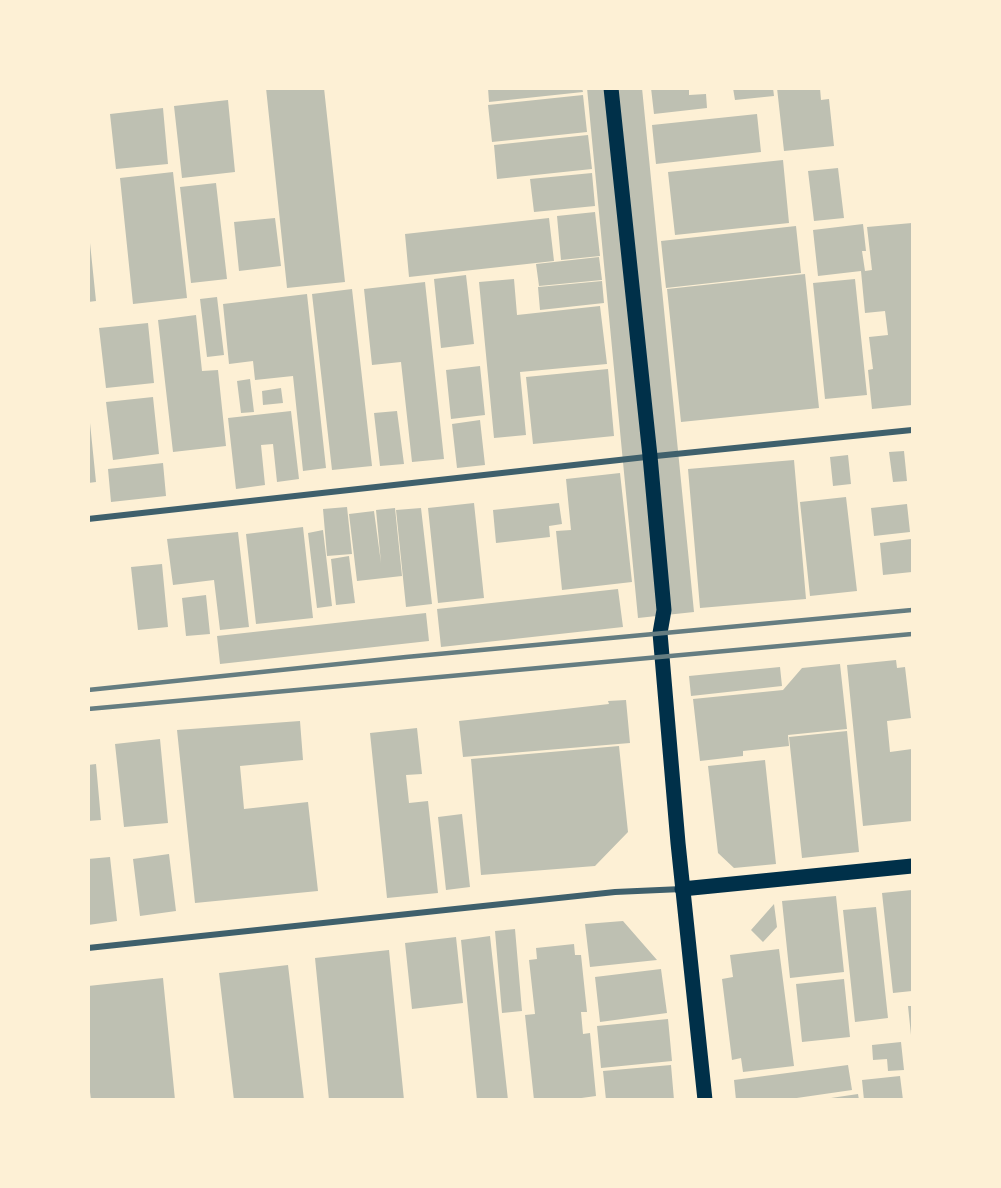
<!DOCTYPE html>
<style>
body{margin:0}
#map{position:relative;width:1001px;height:1188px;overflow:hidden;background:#fdf0d5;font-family:"Public Sans",sans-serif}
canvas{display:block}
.frame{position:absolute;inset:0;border:90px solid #fdf0d5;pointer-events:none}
</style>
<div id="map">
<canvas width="1001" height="1188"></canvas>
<div class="frame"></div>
</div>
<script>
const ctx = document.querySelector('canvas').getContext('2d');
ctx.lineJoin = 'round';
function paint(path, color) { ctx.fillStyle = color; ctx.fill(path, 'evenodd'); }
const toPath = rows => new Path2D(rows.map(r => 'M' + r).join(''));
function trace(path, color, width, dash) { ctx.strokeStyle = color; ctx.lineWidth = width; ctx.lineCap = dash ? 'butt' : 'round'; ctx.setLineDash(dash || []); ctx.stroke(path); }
paint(toPath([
 [266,88,324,88,345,282,287,288],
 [488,88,582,88,583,92,489,102],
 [587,88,642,88,694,612,638,618],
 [651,88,689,88,689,95,706,94,707,108,654,114],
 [733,88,773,88,774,96,735,100],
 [777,88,820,88,821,100,829,99,834,146,784,151],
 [583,95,587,132,492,142,488,105],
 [228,100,235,172,182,178,174,106],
 [163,108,168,164,116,169,110,114],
 [757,114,761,152,656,164,652,125],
 [588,135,592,169,497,179,494,145],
 [783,160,789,223,675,235,668,172],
 [838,168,844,218,814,221,808,171],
 [173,172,187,298,133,304,120,178],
 [592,173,595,206,534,212,530,179],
 [216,183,227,279,191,283,180,187],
 [595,212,600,256,561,260,557,216],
 [275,218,281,266,239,271,234,222],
 [549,218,554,261,409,277,405,234],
 [912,223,912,405,872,409,868,370,873,369,869,337,888,335,885,311,865,313,861,271,818,276,813,230,863,224,866,251,862,251,865,271,872,270,867,227],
 [796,226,801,273,666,288,661,241],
 [88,243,90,243,96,301,88,302],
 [599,257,602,280,539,286,536,264],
 [805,274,819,408,681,422,667,289],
 [466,275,474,344,441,348,434,279],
 [514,279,517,315,600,306,607,364,520,372,526,435,494,438,479,282],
 [855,279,867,395,825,399,813,283],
 [602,281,604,303,540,310,538,287],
 [425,282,444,459,412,462,401,362,372,365,364,289],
 [352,289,372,466,332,470,312,294],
 [307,294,326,468,303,471,293,376,255,380,253,361,229,364,223,304],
 [217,297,224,355,207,357,200,299],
 [196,315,202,371,218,370,226,446,173,452,158,320],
 [148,323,154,383,106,388,99,328],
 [480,366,485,415,451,419,446,370],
 [608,369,614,436,533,444,526,377],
 [250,379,254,412,241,413,237,381],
 [281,388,283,403,263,405,262,391],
 [153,397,159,454,113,460,106,402],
 [291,411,299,479,277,482,273,444,261,445,265,485,236,489,228,418],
 [397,411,404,464,380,466,374,413],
 [480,420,485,465,457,468,452,424],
 [88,423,90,423,96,482,88,483],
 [904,451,907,481,893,482,889,452],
 [848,455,851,484,833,486,830,457],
 [794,460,806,599,700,608,688,469],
 [163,463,166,496,111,502,108,469],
 [620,473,632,582,562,590,556,531,571,530,566,479],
 [846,497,857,591,810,596,800,502],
 [474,503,484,598,438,603,428,508],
 [559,503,562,524,549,526,550,537,496,543,493,510],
 [907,504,910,532,874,536,871,508],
 [347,507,352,554,327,556,323,509],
 [395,508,402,576,357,581,349,514,374,511,381,563,376,510],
 [421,508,432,604,406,607,396,510],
 [303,527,313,618,256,624,246,534],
 [323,530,332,606,317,608,308,533],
 [238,532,249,627,220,630,214,580,173,585,167,539],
 [911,539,912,572,883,575,880,543],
 [349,556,355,603,336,605,331,559],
 [162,564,168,627,138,630,131,567],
 [618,589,623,627,441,647,437,609],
 [206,595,210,634,186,636,182,598],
 [426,613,429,641,220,664,217,636],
 [896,660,897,668,905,667,911,718,887,721,890,752,912,749,912,821,863,826,847,665],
 [840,664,847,729,788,735,789,746,743,751,743,756,700,761,693,699,783,690,802,668],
 [780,667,782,686,691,696,689,676],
 [626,700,630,743,463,757,459,721,609,704,608,701],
 [300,721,303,760,240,766,244,809,308,802,318,891,195,903,177,730],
 [417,728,422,774,406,775,409,803,428,801,438,893,387,898,370,733],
 [847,731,859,852,802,858,789,737],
 [160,739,168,823,124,827,115,744],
 [619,746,628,832,595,866,481,875,471,759],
 [765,760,776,864,734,868,718,853,708,766],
 [96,764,101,820,88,821,88,765],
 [462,814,470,887,446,890,438,817],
 [169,854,176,911,140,916,133,859],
 [110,857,117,921,88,925,88,859],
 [912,890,912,991,893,993,882,893],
 [836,896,844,972,790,978,782,901],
 [774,904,777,927,763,942,751,930],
 [876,907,888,1018,855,1022,843,910],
 [623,921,657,960,590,967,585,924],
 [515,929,522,1011,502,1013,495,931],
 [490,936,508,1100,477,1100,461,940],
 [456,937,463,1003,412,1009,405,943],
 [574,944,575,955,581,955,587,1012,581,1012,583,1034,590,1033,596,1096,567,1100,534,1100,525,1015,535,1014,529,960,537,959,536,948],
 [779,949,794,1066,743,1072,741,1058,732,1060,722,979,733,977,730,955],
 [389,950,404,1100,329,1100,315,958],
 [288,965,304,1100,234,1100,219,973],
 [661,969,667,1013,600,1022,595,977],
 [163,978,175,1100,91,1100,88,1076,88,986],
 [844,979,850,1037,802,1042,796,984],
 [908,1006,912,1006,912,1035,911,1035],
 [668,1019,672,1061,601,1068,597,1026],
 [901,1042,904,1070,888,1071,887,1059,873,1060,872,1045],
 [671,1065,674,1100,606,1100,603,1071],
 [848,1065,852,1090,783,1100,736,1100,734,1080],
 [900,1076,903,1100,864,1100,862,1080],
 [858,1094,859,1100,832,1100,831,1098]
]), '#bec0b2');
trace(toPath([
 [88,519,646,457,912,430],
 [88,948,615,892,682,889]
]), '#3f606c', 6);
trace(toPath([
 [611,88,650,456,664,610,660,633,678,843,705,1100],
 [682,889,912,866]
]), '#003049', 15);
trace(toPath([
 [88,690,406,657,912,610],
 [88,709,912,634]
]), '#657d81', 4.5);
</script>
